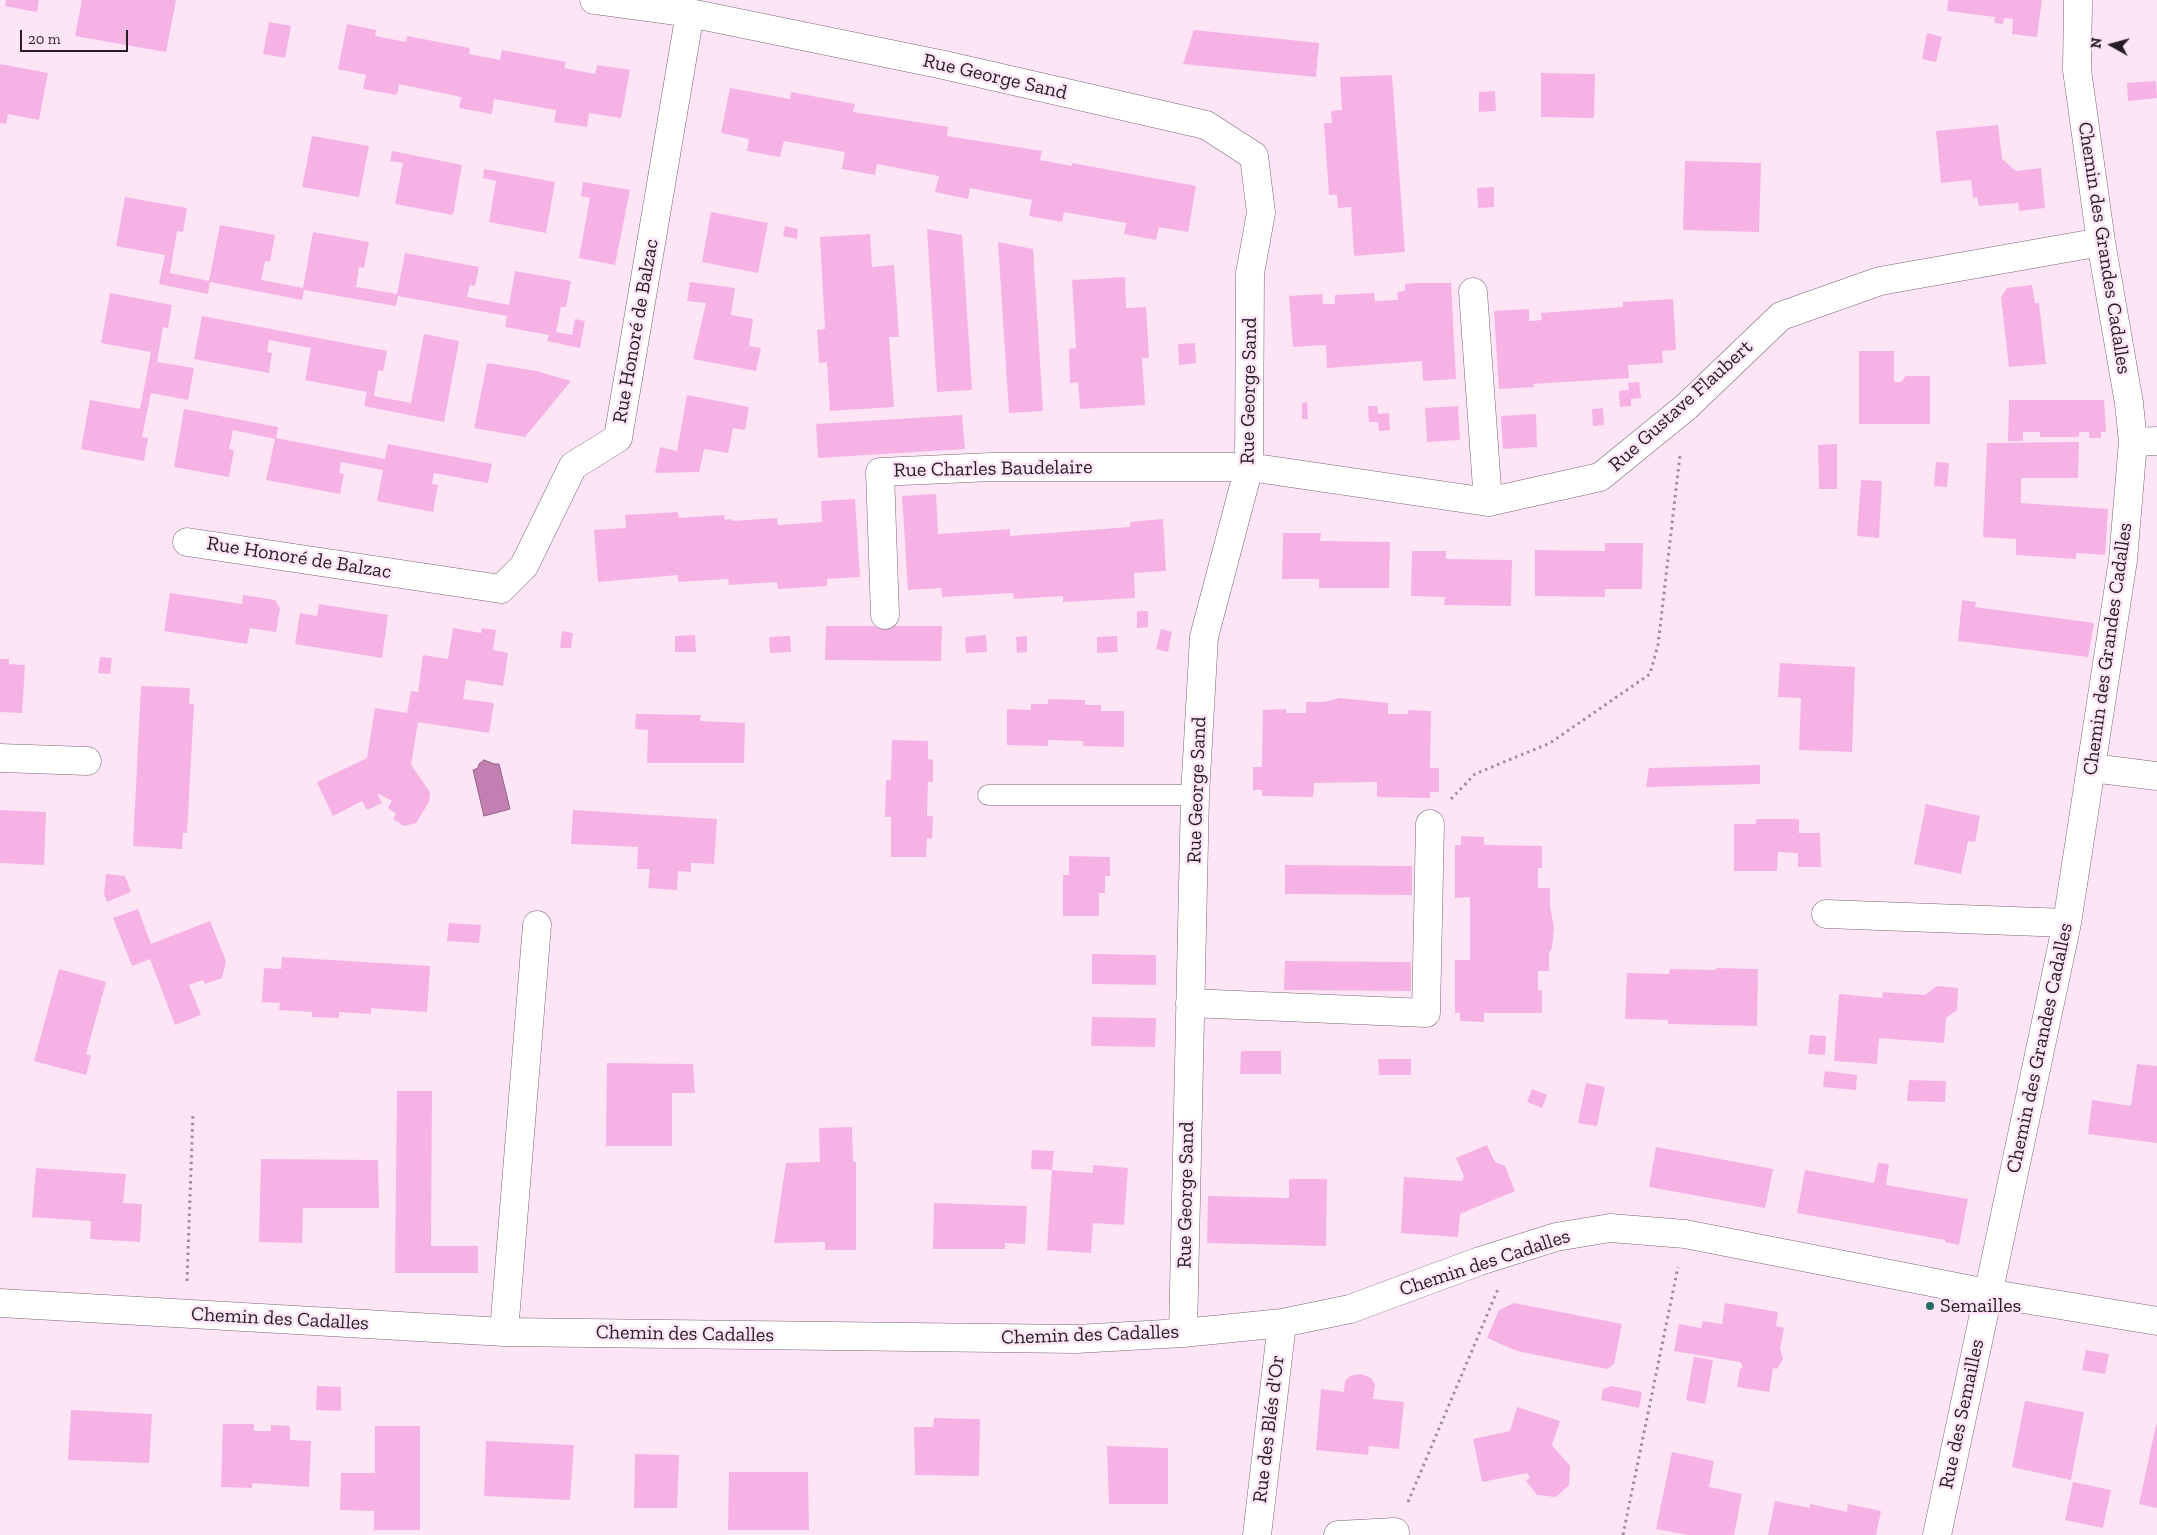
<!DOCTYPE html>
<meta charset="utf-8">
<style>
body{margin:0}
#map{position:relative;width:2157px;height:1535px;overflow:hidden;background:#fde5f6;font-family:"Zilla Slab",serif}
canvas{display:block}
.north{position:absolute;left:2087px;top:20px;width:50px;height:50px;-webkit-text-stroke:4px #fde5f6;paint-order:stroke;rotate:277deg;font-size:14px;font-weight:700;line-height:20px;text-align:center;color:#261e24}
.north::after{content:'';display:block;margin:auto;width:18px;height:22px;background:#261e24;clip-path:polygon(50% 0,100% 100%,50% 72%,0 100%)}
.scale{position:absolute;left:20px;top:30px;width:108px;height:22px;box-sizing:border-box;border:2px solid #261e24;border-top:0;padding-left:6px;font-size:15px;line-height:18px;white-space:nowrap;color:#261e24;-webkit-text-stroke:4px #fde5f6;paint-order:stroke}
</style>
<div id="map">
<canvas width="2157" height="1535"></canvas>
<div class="north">N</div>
<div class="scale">20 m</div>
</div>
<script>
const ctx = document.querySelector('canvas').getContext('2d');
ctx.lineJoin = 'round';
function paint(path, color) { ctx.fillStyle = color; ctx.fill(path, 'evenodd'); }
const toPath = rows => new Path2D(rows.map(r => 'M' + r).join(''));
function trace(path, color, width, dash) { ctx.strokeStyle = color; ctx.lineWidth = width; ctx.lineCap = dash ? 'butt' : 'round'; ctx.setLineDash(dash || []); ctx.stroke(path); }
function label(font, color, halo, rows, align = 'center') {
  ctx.font = font + ' "Zilla Slab",serif'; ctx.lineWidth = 5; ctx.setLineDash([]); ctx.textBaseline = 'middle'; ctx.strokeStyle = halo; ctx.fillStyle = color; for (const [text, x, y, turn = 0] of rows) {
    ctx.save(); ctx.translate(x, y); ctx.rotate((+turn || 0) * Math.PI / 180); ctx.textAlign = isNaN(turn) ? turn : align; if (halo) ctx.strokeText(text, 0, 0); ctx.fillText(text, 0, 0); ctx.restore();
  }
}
const water = toPath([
 [484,760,494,764,499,764,510,809,484,816,473,770,478,768,479,764,484,760]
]);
paint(water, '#c180b1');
trace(water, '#926387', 1);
paint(toPath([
 [6,0,39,0,37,12,5,6],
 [82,0,176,0,166,52,75,36],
 [1948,0,2042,0,2037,37,2012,34,2013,19,2004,18,2003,24,1994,23,1995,17,1947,11],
 [269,22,291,26,285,58,263,54],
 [347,24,376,30,375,36,406,42,407,36,470,48,469,54,500,60,502,50,566,62,564,68,595,74,597,65,630,70,621,118,589,113,587,127,554,122,556,110,494,99,492,114,459,108,461,97,399,84,397,95,363,89,366,75,338,69],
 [1194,30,1319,43,1316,77,1183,64],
 [1927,33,1942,37,1936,62,1922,59],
 [0,64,48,73,39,120,8,114,6,124,0,123],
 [1541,73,1595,74,1594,118,1541,117],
 [1392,75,1405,252,1354,256,1351,207,1338,208,1337,195,1329,195,1324,123,1332,123,1331,111,1342,110,1340,77],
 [2156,81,2157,98,2128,101,2127,83],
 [730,88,790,99,791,92,855,104,853,112,948,127,947,136,1042,151,1040,160,1072,166,1072,163,1196,186,1188,232,1159,227,1156,240,1124,234,1126,223,1064,212,1062,222,1029,216,1032,200,970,188,968,199,935,192,939,176,877,164,875,175,842,169,845,152,784,141,780,157,747,151,749,139,721,133],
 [1495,91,1496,111,1479,112,1479,92],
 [1998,125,2002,159,2016,171,2041,168,2045,208,2019,211,2018,203,1979,206,1977,197,1973,198,1971,180,1941,183,1936,131],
 [312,136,369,146,359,197,302,187],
 [392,151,462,165,453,215,395,204,403,163,390,161],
 [1685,161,1761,163,1759,232,1683,230],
 [484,169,555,182,546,233,489,222,496,181,483,178],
 [583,182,630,190,615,265,579,258,590,198,581,196],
 [1494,187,1494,207,1478,208,1477,188],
 [125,197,187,208,183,232,177,231,170,273,190,277,209,281,220,225,275,235,270,262,265,261,261,280,303,288,313,232,369,242,364,268,359,267,356,287,374,290,397,294,405,253,479,267,475,286,470,285,467,297,509,305,515,271,571,281,566,307,561,307,556,332,572,335,575,319,585,321,580,348,547,341,549,335,505,327,507,316,398,296,396,306,304,290,302,300,210,282,208,294,159,284,165,255,116,246],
 [711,212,768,223,758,273,702,262],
 [785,226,798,229,797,239,783,236],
 [927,229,962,235,972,390,937,392],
 [870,234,872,267,894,265,899,337,889,337,894,407,830,411,827,362,819,363,817,330,825,329,820,237],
 [998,242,1033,249,1043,411,1009,413],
 [1125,277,1126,308,1146,307,1149,358,1142,358,1145,405,1080,409,1078,382,1070,383,1069,349,1076,348,1072,280],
 [690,282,735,288,731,315,753,319,749,346,761,348,756,371,693,359,706,303,687,301],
 [1417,283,1451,283,1456,379,1423,381,1422,361,1327,368,1326,345,1293,347,1289,296,1322,294,1323,304,1335,304,1335,295,1374,293,1375,301,1398,300,1397,292,1405,291,1405,284],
 [2032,285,2035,303,2039,303,2046,364,2009,367,2001,297,2007,288],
 [110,293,172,305,168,328,163,327,157,362,194,368,188,400,151,393,142,437,148,438,144,461,81,449,90,400,140,409,151,352,101,343],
 [1673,299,1676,350,1662,351,1663,363,1628,365,1629,378,1533,384,1534,387,1499,389,1494,311,1529,309,1529,321,1542,320,1541,313,1623,307,1623,302],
 [202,316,387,351,383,371,378,370,374,396,411,403,424,334,459,341,444,422,364,406,367,392,305,380,311,348,269,340,267,352,272,353,269,373,194,359],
 [1195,343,1196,363,1179,365,1178,344],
 [1859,351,1894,351,1894,382,1901,382,1906,376,1930,376,1930,424,1859,424],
 [487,363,536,371,571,381,525,437,474,428],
 [1639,382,1641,398,1631,399,1631,406,1620,407,1619,391,1629,390,1628,383],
 [687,395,749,407,745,430,733,428,728,453,704,449,699,472,655,473,660,447,677,451],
 [2009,400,2104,400,2106,432,2101,432,2101,438,2089,438,2089,432,2079,432,2079,437,2040,437,2040,432,2023,432,2023,441,2008,441],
 [1307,402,1308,419,1302,419,1302,403],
 [1368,406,1377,406,1378,414,1389,413,1390,430,1379,431,1378,422,1369,422],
 [1458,406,1460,440,1427,442,1425,408],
 [1603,408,1604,425,1593,426,1592,409],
 [184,409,278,427,276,438,385,459,388,444,492,464,488,483,434,473,432,484,438,485,433,512,377,501,383,470,341,462,339,473,344,474,340,494,266,480,275,439,233,430,229,449,234,450,229,477,174,467],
 [1536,414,1537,447,1503,449,1501,416],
 [962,415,965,449,818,458,816,424],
 [2079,442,2078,478,2021,478,2021,503,2108,509,2105,555,2076,553,2076,559,2016,555,2016,539,1983,537,1987,443],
 [1837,444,1837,489,1819,489,1818,445],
 [1936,462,1949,463,1947,487,1934,486],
 [1861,480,1882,481,1879,538,1857,536],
 [936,494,938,534,1010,529,1010,536,1130,527,1130,522,1163,519,1166,571,1134,573,1135,598,1063,602,1063,596,1014,599,1013,593,942,597,941,588,908,590,902,496],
 [855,499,860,577,827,579,827,586,778,589,777,582,729,585,728,579,678,582,678,575,598,582,594,530,626,528,625,515,678,512,679,518,724,515,725,520,732,519,732,521,777,518,778,525,822,522,821,501],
 [1283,533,1321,533,1320,541,1390,542,1389,588,1319,588,1319,579,1282,579],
 [1605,543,1643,543,1642,589,1605,589,1605,597,1535,596,1535,550,1605,551],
 [1412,551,1446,551,1446,559,1512,560,1511,606,1444,605,1445,597,1411,596],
 [170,593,242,604,243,595,275,600,280,608,276,632,250,628,247,644,164,631],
 [1962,600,1976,602,1975,607,2094,623,2088,657,1958,641],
 [319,604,388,615,382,658,295,644,300,613,317,616],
 [1137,611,1148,611,1148,627,1137,628],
 [826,626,942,626,941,661,825,660],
 [453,628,481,633,482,628,496,630,493,650,508,653,503,686,466,680,463,699,494,703,489,733,418,722,411,765,430,792,429,802,416,823,404,826,393,819,396,814,388,808,392,801,377,793,382,803,367,810,362,801,333,816,317,782,367,758,375,708,407,713,411,691,418,692,423,655,448,659],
 [1161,629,1172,632,1168,652,1156,649],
 [562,631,573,633,571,648,560,648],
 [695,635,696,652,675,652,675,636],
 [986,635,987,652,966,653,965,637],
 [790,636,791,652,770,653,769,637],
 [1027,636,1027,652,1017,653,1016,637],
 [1117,636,1118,652,1097,653,1097,637],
 [100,657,112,658,110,674,98,673],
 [0,659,9,659,9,664,25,665,22,713,0,712],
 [1780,663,1855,667,1852,752,1799,750,1801,698,1778,697],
 [141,686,190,688,189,704,194,704,187,833,183,833,182,849,133,846],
 [1340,698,1388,703,1388,714,1408,714,1408,710,1431,711,1430,768,1439,768,1439,792,1430,792,1430,798,1377,797,1377,782,1314,783,1313,797,1262,796,1262,790,1253,790,1253,767,1262,767,1263,710,1286,709,1286,713,1306,713,1306,702,1324,702],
 [1048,699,1085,700,1085,705,1101,705,1101,711,1124,711,1124,747,1083,746,1083,741,1048,740,1048,746,1007,745,1007,709,1031,710,1031,704,1048,704],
 [636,714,701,715,700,721,745,723,744,763,647,763,648,730,635,729],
 [892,740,928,741,928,759,933,760,933,782,928,782,927,816,933,816,932,839,927,838,926,857,891,857,891,817,885,817,886,780,891,780],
 [1760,765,1760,784,1646,787,1649,768],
 [1926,804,1980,816,1975,842,1968,841,1961,874,1914,864],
 [0,810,46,812,44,865,0,863],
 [573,810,717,819,714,864,691,863,691,872,678,871,677,890,648,888,650,869,637,869,638,847,571,844],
 [1756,819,1799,819,1799,833,1820,833,1821,867,1798,867,1798,853,1778,852,1777,871,1734,871,1734,824,1756,824],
 [1461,836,1484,837,1484,845,1542,846,1542,868,1538,868,1538,888,1550,888,1550,906,1554,928,1552,948,1549,953,1549,971,1538,971,1538,991,1542,990,1542,1013,1484,1013,1484,1022,1460,1021,1460,1013,1455,1013,1455,960,1470,960,1470,897,1455,898,1455,845,1461,845],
 [1069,856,1110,857,1110,876,1105,876,1105,893,1099,893,1099,916,1063,916,1063,875,1069,875],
 [1285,865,1412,866,1412,895,1285,894],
 [106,874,125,876,131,892,107,902,104,894],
 [138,909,151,944,210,921,226,961,222,978,205,984,203,980,189,985,201,1015,175,1025,150,959,132,966,113,918],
 [449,923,481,925,479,943,447,941],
 [1092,954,1156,955,1156,985,1092,984],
 [282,957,430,966,427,1012,371,1008,371,1014,339,1012,339,1018,312,1017,312,1012,279,1010,280,1003,262,1002,264,968,281,969],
 [1285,961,1411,962,1411,991,1284,990],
 [1716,968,1758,969,1757,1026,1668,1024,1668,1020,1625,1019,1627,973,1669,974,1670,969,1715,970],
 [59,969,106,982,86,1054,91,1056,86,1075,34,1061],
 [1937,986,1958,988,1957,1010,1946,1018,1944,1043,1879,1038,1877,1064,1834,1061,1839,994,1882,998,1883,992,1925,995],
 [1092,1017,1156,1018,1155,1047,1091,1046],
 [1810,1035,1826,1036,1825,1055,1808,1054],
 [1241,1051,1281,1051,1281,1074,1240,1074],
 [1378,1059,1411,1059,1411,1075,1379,1075],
 [607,1063,693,1064,695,1093,672,1093,672,1146,606,1146],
 [2137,1064,2157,1066,2157,1143,2088,1134,2092,1100,2131,1106],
 [1825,1071,1857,1075,1856,1090,1823,1087],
 [1909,1080,1946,1081,1945,1102,1907,1101],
 [1586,1083,1605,1087,1597,1126,1578,1123],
 [1532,1089,1547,1095,1542,1108,1527,1102],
 [397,1091,432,1091,431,1246,478,1246,478,1273,395,1273],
 [852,1127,853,1162,856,1162,856,1250,825,1250,825,1242,774,1243,786,1163,820,1162,819,1128],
 [1487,1145,1495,1162,1505,1166,1515,1191,1460,1214,1458,1237,1401,1233,1404,1177,1462,1181,1464,1176,1456,1158],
 [1656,1147,1773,1169,1765,1208,1649,1187],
 [1032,1150,1054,1151,1052,1170,1093,1173,1093,1165,1128,1168,1124,1225,1093,1223,1091,1253,1047,1250,1052,1170,1031,1169],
 [261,1159,378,1160,379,1208,303,1208,302,1243,259,1242],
 [1878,1163,1889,1164,1886,1185,1968,1199,1959,1245,1945,1242,1945,1240,1797,1213,1805,1170,1874,1183],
 [36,1168,126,1174,123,1203,142,1204,140,1242,90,1239,91,1221,32,1217],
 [1289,1179,1327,1179,1326,1246,1207,1243,1208,1196,1289,1198],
 [934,1203,1027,1206,1025,1244,1005,1243,1005,1249,933,1249],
 [1514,1303,1622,1324,1614,1364,1607,1369,1517,1351,1487,1338,1499,1310],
 [1725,1303,1778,1312,1776,1326,1784,1328,1780,1348,1783,1359,1777,1369,1773,1368,1769,1392,1737,1387,1740,1369,1743,1367,1740,1362,1674,1351,1679,1324,1701,1328,1703,1321,1722,1324],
 [2086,1350,2109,1354,2105,1374,2082,1370],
 [1694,1357,1713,1360,1705,1404,1686,1400],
 [1361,1374,1371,1378,1375,1384,1373,1399,1404,1402,1399,1449,1369,1446,1368,1455,1316,1450,1321,1389,1344,1392,1345,1381,1350,1376],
 [317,1386,341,1387,341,1411,316,1410],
 [1612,1386,1642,1392,1639,1408,1601,1400,1603,1389],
 [2025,1401,2084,1412,2071,1480,2012,1467],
 [1517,1407,1560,1421,1552,1445,1570,1466,1569,1485,1556,1497,1537,1495,1526,1481,1530,1478,1527,1473,1482,1482,1473,1439,1510,1431],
 [71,1410,152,1414,149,1463,68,1460],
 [934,1418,980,1419,979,1476,915,1475,914,1427,933,1427],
 [223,1424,254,1424,254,1431,271,1431,271,1425,290,1426,290,1440,311,1441,309,1487,252,1483,252,1488,221,1487],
 [2156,1425,2157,1425,2157,1508,2139,1504],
 [375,1426,420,1426,420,1530,374,1530,374,1511,340,1510,341,1473,375,1473],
 [486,1441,574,1445,570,1500,484,1496],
 [1107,1446,1168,1448,1168,1504,1109,1504],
 [1672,1452,1714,1461,1709,1487,1742,1494,1734,1535,1688,1535,1656,1529],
 [635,1454,679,1455,677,1508,634,1508],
 [729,1472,808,1472,809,1530,728,1530],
 [2073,1482,2111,1490,2103,1528,2065,1520],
 [1775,1501,1810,1508,1810,1504,1847,1512,1848,1504,1881,1511,1876,1535,1768,1535]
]), '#f7b2e5');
const lane = toPath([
 [988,795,1195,795]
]);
const street = toPath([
 [594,0,690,13,944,65,1206,125,1254,156,1261,213,1250,273,1249,467,1204,637,1195,795,1183,1333],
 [1473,292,1488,502],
 [2133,442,2157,441],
 [187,542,501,589,524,566,573,466,618,438,690,13],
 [885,615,880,472,991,467,1249,467,1488,502,1600,477,1686,407,1781,316,1880,281,2101,242],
 [0,758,87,761],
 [2092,768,2157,776],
 [1826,914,2067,923],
 [1190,1003,1426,1013,1430,824],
 [0,1303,504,1332,1076,1339,1183,1333,1282,1323,1350,1309,1480,1261,1556,1237,1610,1228,1685,1234,1987,1293,2157,1321],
 [504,1332,537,925],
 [1257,1535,1282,1323],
 [1338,1535,1395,1532],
 [1937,1535,2067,923,2123,560,2133,442,2129,403,2101,242,2077,70,2078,0]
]);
trace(lane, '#796574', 21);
trace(street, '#796574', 29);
trace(toPath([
 [1451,799,1475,774,1550,743,1650,674,1658,645,1680,455],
 [187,1281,193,1114],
 [1408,1502,1498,1289],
 [1623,1535,1678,1267]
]), '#9f8e9a', 3, [2.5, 4]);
trace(lane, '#fff', 20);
trace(street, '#fff', 28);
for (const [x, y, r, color] of [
 [1930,1306,5,"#226b64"]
]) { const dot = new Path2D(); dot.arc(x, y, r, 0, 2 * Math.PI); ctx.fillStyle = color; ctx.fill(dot); trace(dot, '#fde5f6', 2); }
label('20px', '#261e24', '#fde5f6', [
 ["Rue George Sand",995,77,13],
 ["Chemin des Grandes Cadalles",2104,248,81],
 ["Rue Honoré de Balzac",636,331,-80],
 ["Rue George Sand",1249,391,-89],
 ["Rue Gustave Flaubert",1681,406,-42],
 ["Rue Charles Baudelaire",993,469,-1],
 ["Rue Honoré de Balzac",299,558,9],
 ["Chemin des Grandes Cadalles",2108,649,-82],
 ["Rue George Sand",1197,790,-88],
 ["Chemin des Grandes Cadalles",2040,1048,-78],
 ["Rue George Sand",1186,1195,-89],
 ["Chemin des Cadalles",1485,1263,-18],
 ["Chemin des Cadalles",280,1319,3],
 ["Chemin des Cadalles",685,1334,1],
 ["Chemin des Cadalles",1090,1335,-2],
 ["Rue des Semailles",1962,1414,-78],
 ["Rue des Blés d'Or",1269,1429,-83]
]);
label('20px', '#261e24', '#fde5f6', [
 ["Semailles",1940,1306]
], 'left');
</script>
